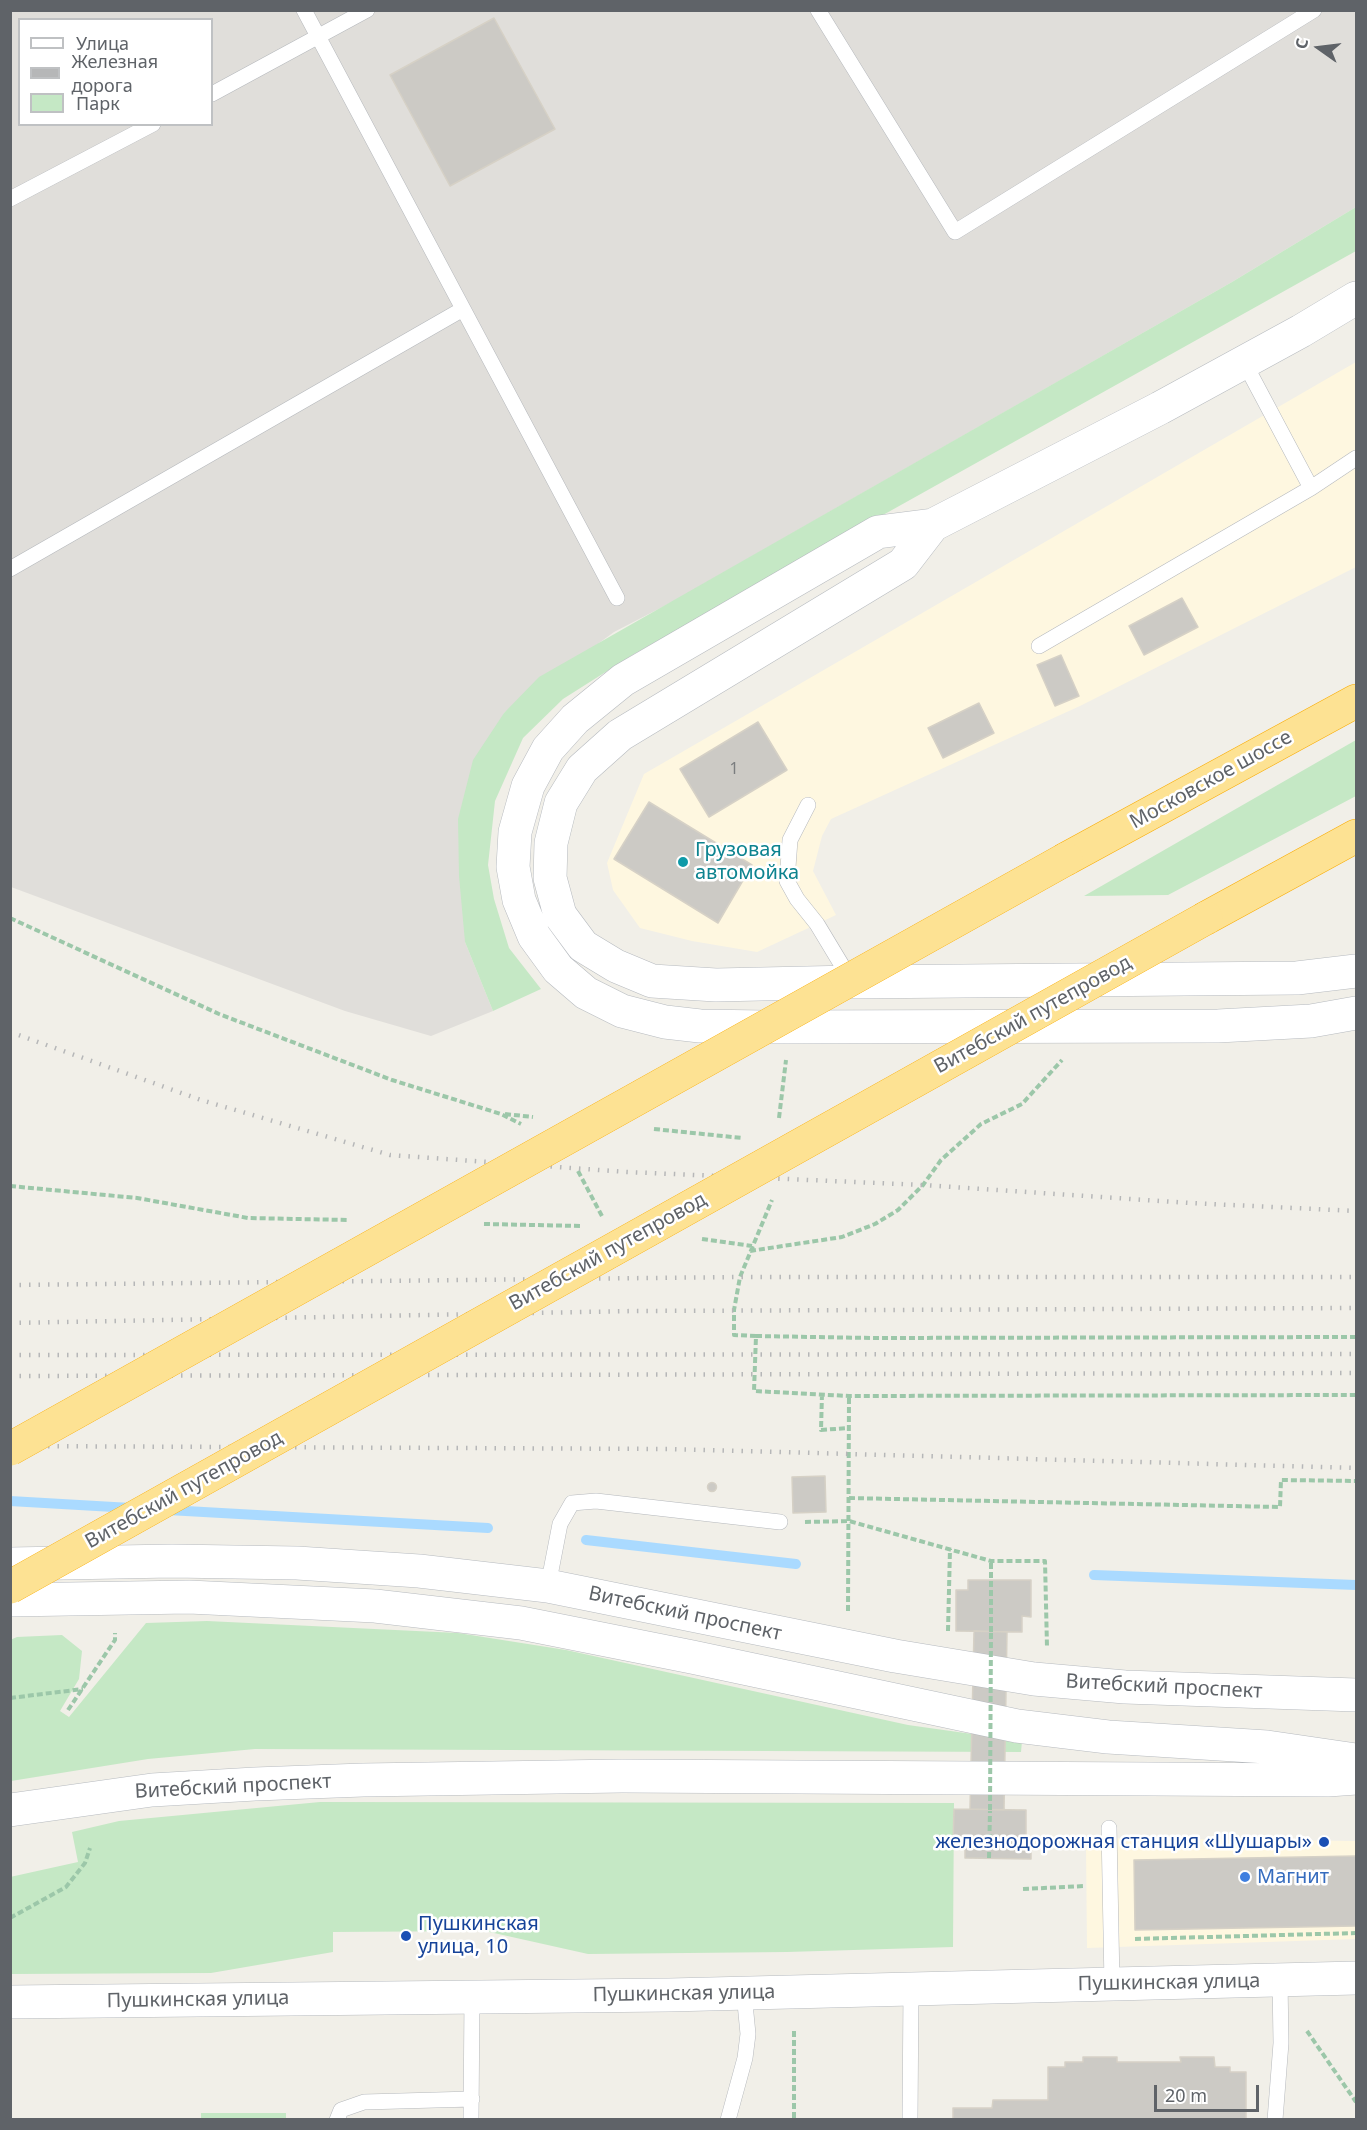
<!DOCTYPE html>
<meta charset="utf-8">
<style>
body{margin:0}
#map{position:relative;width:1367px;height:2130px;overflow:hidden;background:#f1efe8;font-family:"Noto Sans",sans-serif}
canvas{display:block}
.frame{position:absolute;inset:0;border:12px solid #5f6368;pointer-events:none}
.legend{position:absolute;left:18px;top:18px;width:195px;height:108px;box-sizing:border-box;background:#fff;border:2px solid #bfc1c3;margin:0;padding:8px 10px;list-style:none;font-size:18px;color:#5f6368}
.legend li{display:flex;align-items:center;gap:12px;height:30px}
.legend b{width:30px;border:2px solid #bfc1c3}
.north{position:absolute;left:1289px;top:18px;width:60px;height:60px;-webkit-text-stroke:4px #fff;paint-order:stroke;rotate:284deg;font-size:16px;font-weight:700;line-height:24px;text-align:center;color:#5f6368}
.north::after{content:'';display:block;margin:auto;width:21px;height:27px;background:#5f6368;clip-path:polygon(50% 0,100% 100%,50% 72%,0 100%)}
.scale{position:absolute;left:1154px;top:2085px;width:105px;height:27px;box-sizing:border-box;border:3px solid #5f6368;border-top:0;padding-left:8px;font-size:18px;line-height:21px;white-space:nowrap;color:#5f6368;-webkit-text-stroke:4px #fff;paint-order:stroke}
</style>
<div id="map">
<canvas width="1367" height="2130"></canvas>
<div class="frame"></div>
<ul class="legend">
<li><b style="height:8px;background:#fff"></b>Улица</li>
<li><b style="height:8px;background:#b6b7b8"></b>Железная дорога</li>
<li><b style="height:16px;background:#c5e8c5"></b>Парк</li>
</ul>
<div class="north">С</div>
<div class="scale">20 m</div>
</div>
<script>
const ctx = document.querySelector('canvas').getContext('2d');
ctx.lineJoin = 'round';
function paint(path, color) { ctx.fillStyle = color; ctx.fill(path, 'evenodd'); }
const toPath = rows => new Path2D(rows.map(r => 'M' + r).join(''));
function trace(path, color, width, dash) { ctx.strokeStyle = color; ctx.lineWidth = width; ctx.lineCap = dash ? 'butt' : 'round'; ctx.setLineDash(dash || []); ctx.stroke(path); }
function label(font, color, halo, rows, align = 'center') {
  ctx.font = font + ' "Noto Sans",sans-serif'; ctx.lineWidth = 5; ctx.setLineDash([]); ctx.textBaseline = 'middle'; ctx.strokeStyle = halo; ctx.fillStyle = color; for (const [text, x, y, turn = 0] of rows) {
    ctx.save(); ctx.translate(x, y); ctx.rotate((+turn || 0) * Math.PI / 180); ctx.textAlign = isNaN(turn) ? turn : align; if (halo) ctx.strokeText(text, 0, 0); ctx.fillText(text, 0, 0); ctx.restore();
  }
}
paint(toPath([
 [1356,362,1356,567,1080,706,831,819,822,836,813,871,836,915,817,924,757,952,692,941,640,928,613,890,607,863,644,774],
 [1095,1838,1356,1841,1356,1939,1087,1948,1086,1846]
]), '#fef7e0');
paint(toPath([
 [10,11,1356,11,1356,207,1232,282,672,602,614,632,504,713,465,942,493,1011,431,1036,345,1011,11,887],
 [20,20,212,20,212,124,20,124]
]), '#e0deda');
paint(toPath([
 [1356,207,1356,251,634,654,563,699,523,738,495,801,488,865,494,899,509,948,541,989,493,1011,465,942,459,876,458,819,473,760,504,713,539,677,1232,282],
 [1356,740,1356,796,1168,895,1084,896],
 [207,1621,458,1633,566,1650,908,1725,1022,1741,1021,1752,255,1749,148,1759,11,1781,10,1640,17,1637,62,1635,82,1651,79,1679,60,1711,69,1717,146,1623],
 [320,1802,954,1803,953,1947,787,1952,588,1954,485,1931,333,1932,333,1952,211,1973,11,1974,10,1877,78,1862,72,1832,119,1821],
 [201,2113,286,2113,286,2119,201,2119]
]), '#c5e8c5');
trace(toPath([
 [10,1501,131,1508],
 [168,1510,488,1528],
 [586,1540,796,1564],
 [1094,1575,1356,1585]
]), '#aadaff', 10);
const building = toPath([
 [494,18,555,129,450,186,390,75,494,18],
 [1182,598,1198,627,1144,655,1129,626,1182,598],
 [1061,655,1079,696,1055,706,1037,665,1061,655],
 [979,703,994,733,943,758,928,728,979,703],
 [758,722,787,770,709,817,680,769,758,722],
 [649,802,752,865,718,923,614,859,649,802],
 [825,1476,826,1512,793,1513,792,1477,825,1476],
 '707.5 1487a4.5 4.5 0 1 1 9 0a4.5 4.5 0 1 1-9 0Z',
 [968,1580,1031,1580,1031,1617,1022,1616,1022,1632,956,1631,956,1590,968,1590,968,1580],
 [974,1631,1007,1632,1004,1810,970,1809,974,1631],
 [954,1809,1026,1810,1026,1842,1031,1842,1031,1859,965,1858,965,1846,953,1845,954,1809],
 [1356,1856,1356,1926,1135,1930,1134,1860,1356,1856],
 [1083,2057,1117,2057,1117,2062,1181,2062,1180,2057,1214,2057,1215,2067,1230,2067,1230,2072,1246,2072,1246,2120,953,2120,953,2108,992,2108,993,2100,1048,2100,1048,2067,1065,2067,1065,2062,1083,2062,1083,2057]
]);
paint(building, '#cccac5');
trace(building, '#d6d1c6', 1.5);
const lane = toPath([
 [304,10,617,598],
 [818,10,955,232,1314,10],
 [212,94,367,10],
 [10,199,153,124],
 [1244,362,1311,488],
 [10,569,463,309],
 [1039,646,1311,488,1356,458],
 [808,805,790,840,787,881,797,899,817,924,852,982],
 [548,1586,560,1524,572,1503,596,1501,780,1522],
 [1109,1828,1112,1984],
 [337,2120,341,2110,364,2102,472,2099],
 [471,2120,472,1997],
 [728,2120,745,2058,748,2034,744,1993],
 [910,2120,911,1989],
 [1275,2120,1281,2043,1280,1980]
]);
const secondary = toPath([
 [1356,298,1301,331,1160,408,933,525,878,532,623,680,575,719,548,749,528,786,515,832,513,867,519,900,534,936,558,969,586,993,622,1011,665,1022,700,1026,764,1027,1218,1026,1311,1021,1356,1013],
 [933,525,903,564,620,735,582,769,561,803,551,843,550,878,560,915,583,946,616,966,652,981,716,985,852,982,1297,978,1356,971],
 [10,1564,172,1561,297,1563,419,1571,548,1586,895,1656,1034,1679,1125,1687,1356,1695],
 [10,1600,189,1597,375,1606,521,1623,692,1657,1017,1726,1108,1737,1267,1747,1356,1760],
 [10,1810,152,1790,255,1784,363,1780,622,1776,1328,1780,1356,1778],
 [10,2002,669,1995,1356,1978]
]);
const highway = toPath([
 [1066,859,1356,701],
 [1206,918,1356,836]
]);
trace(lane, '#b5b8bc', 16);
trace(secondary, '#b6babf', 34);
trace(highway, '#f9ab00', 34);
trace(toPath([
 [10,918,219,1014,392,1080,501,1114,521,1124],
 [505,1114,533,1117],
 [779,1118,786,1060],
 [654,1129,742,1138],
 [578,1171,603,1218],
 [10,1186,137,1198,248,1218,348,1220],
 [484,1224,582,1226],
 [702,1239,752,1246],
 [750,1251,842,1237,875,1224,898,1210,923,1185,941,1160,981,1124,1022,1104,1062,1060],
 [756,1336,734,1335,734,1310,740,1277,772,1200],
 [1356,1337,872,1338,756,1336,754,1391,849,1396,1356,1395],
 [822,1394,821,1430,849,1428],
 [849,1498,1280,1507,1281,1480,1356,1481],
 [805,1522,849,1521,991,1561,1045,1561,1047,1647],
 [848,1611,849,1397],
 [948,1631,950,1549],
 [991,1632,991,1561],
 [10,1698,83,1689],
 [68,1710,115,1640,115,1633],
 [989,1858,990,1811],
 [1023,1889,1085,1886],
 [10,1918,66,1887,85,1863,90,1848],
 [1135,1939,1356,1933],
 [794,2031,794,2120],
 [1307,2031,1356,2102]
]), '#9cc7a9', 4, [6, 3]);
trace(lane, '#fff', 15);
trace(secondary, '#fff', 33);
trace(highway, '#fde293', 33);
trace(toPath([
 [10,1032,201,1100,390,1155,627,1172,923,1185,1190,1203,1356,1211],
 [10,1285,740,1277,1356,1277],
 [10,1323,634,1311,1356,1308],
 [10,1355,1356,1354],
 [10,1376,1356,1373],
 [10,1446,670,1449,1356,1468]
]), '#b6b7b8', 4.5, [1.5, 8]);
const highwayBridge = toPath([
 [10,1449,1066,859],
 [10,1587,1206,918]
]);
trace(highwayBridge, '#f9ab00', 34, []);
trace(toPath([
 [990,1810,991,1632]
]), '#9cc7a9', 4, [6, 3]);
trace(highwayBridge, '#fde293', 33);
for (const [x, y, r, color] of [
 [683,862,6,"#0f9aa8"],
 [1324,1842,6,"#1a4fb4"],
 [1245,1877,6,"#3f7fe0"],
 [406,1936,6,"#1a4fb4"]
]) { const dot = new Path2D(); dot.arc(x, y, r, 0, 2 * Math.PI); ctx.fillStyle = color; ctx.fill(dot); trace(dot, '#fff', 2); }
label('16px', '#7a7d7f', null, [
 ["1",734,769]
]);
label('20px', '#5f6368', '#fff', [
 ["Московское шоссе",1211,780,-29],
 ["Витебский путепровод",1033,1015,-29],
 ["Витебский путепровод",608,1252,-29],
 ["Витебский путепровод",184,1490,-29],
 ["Витебский проспект",685,1614,12],
 ["Витебский проспект",1164,1687,3],
 ["Витебский проспект",233,1787,-3],
 ["Пушкинская улица",1169,1983,-1],
 ["Пушкинская улица",684,1994,-1],
 ["Пушкинская улица",198,2000,-1]
]);
label('20px', '#0d838f', '#fff', [
 ["Грузовая",695,850],
 ["автомойка",695,873]
], 'left');
label('20px', '#164399', '#fff', [
 ["железнодорожная станция «Шушары»",1312,1842],
 ["Пушкинская",418,1924,"left"],
 ["улица, 10",418,1947,"left"]
], 'right');
label('20px', '#366cbe', '#fff', [
 ["Магнит",1257,1877]
], 'left');
</script>
